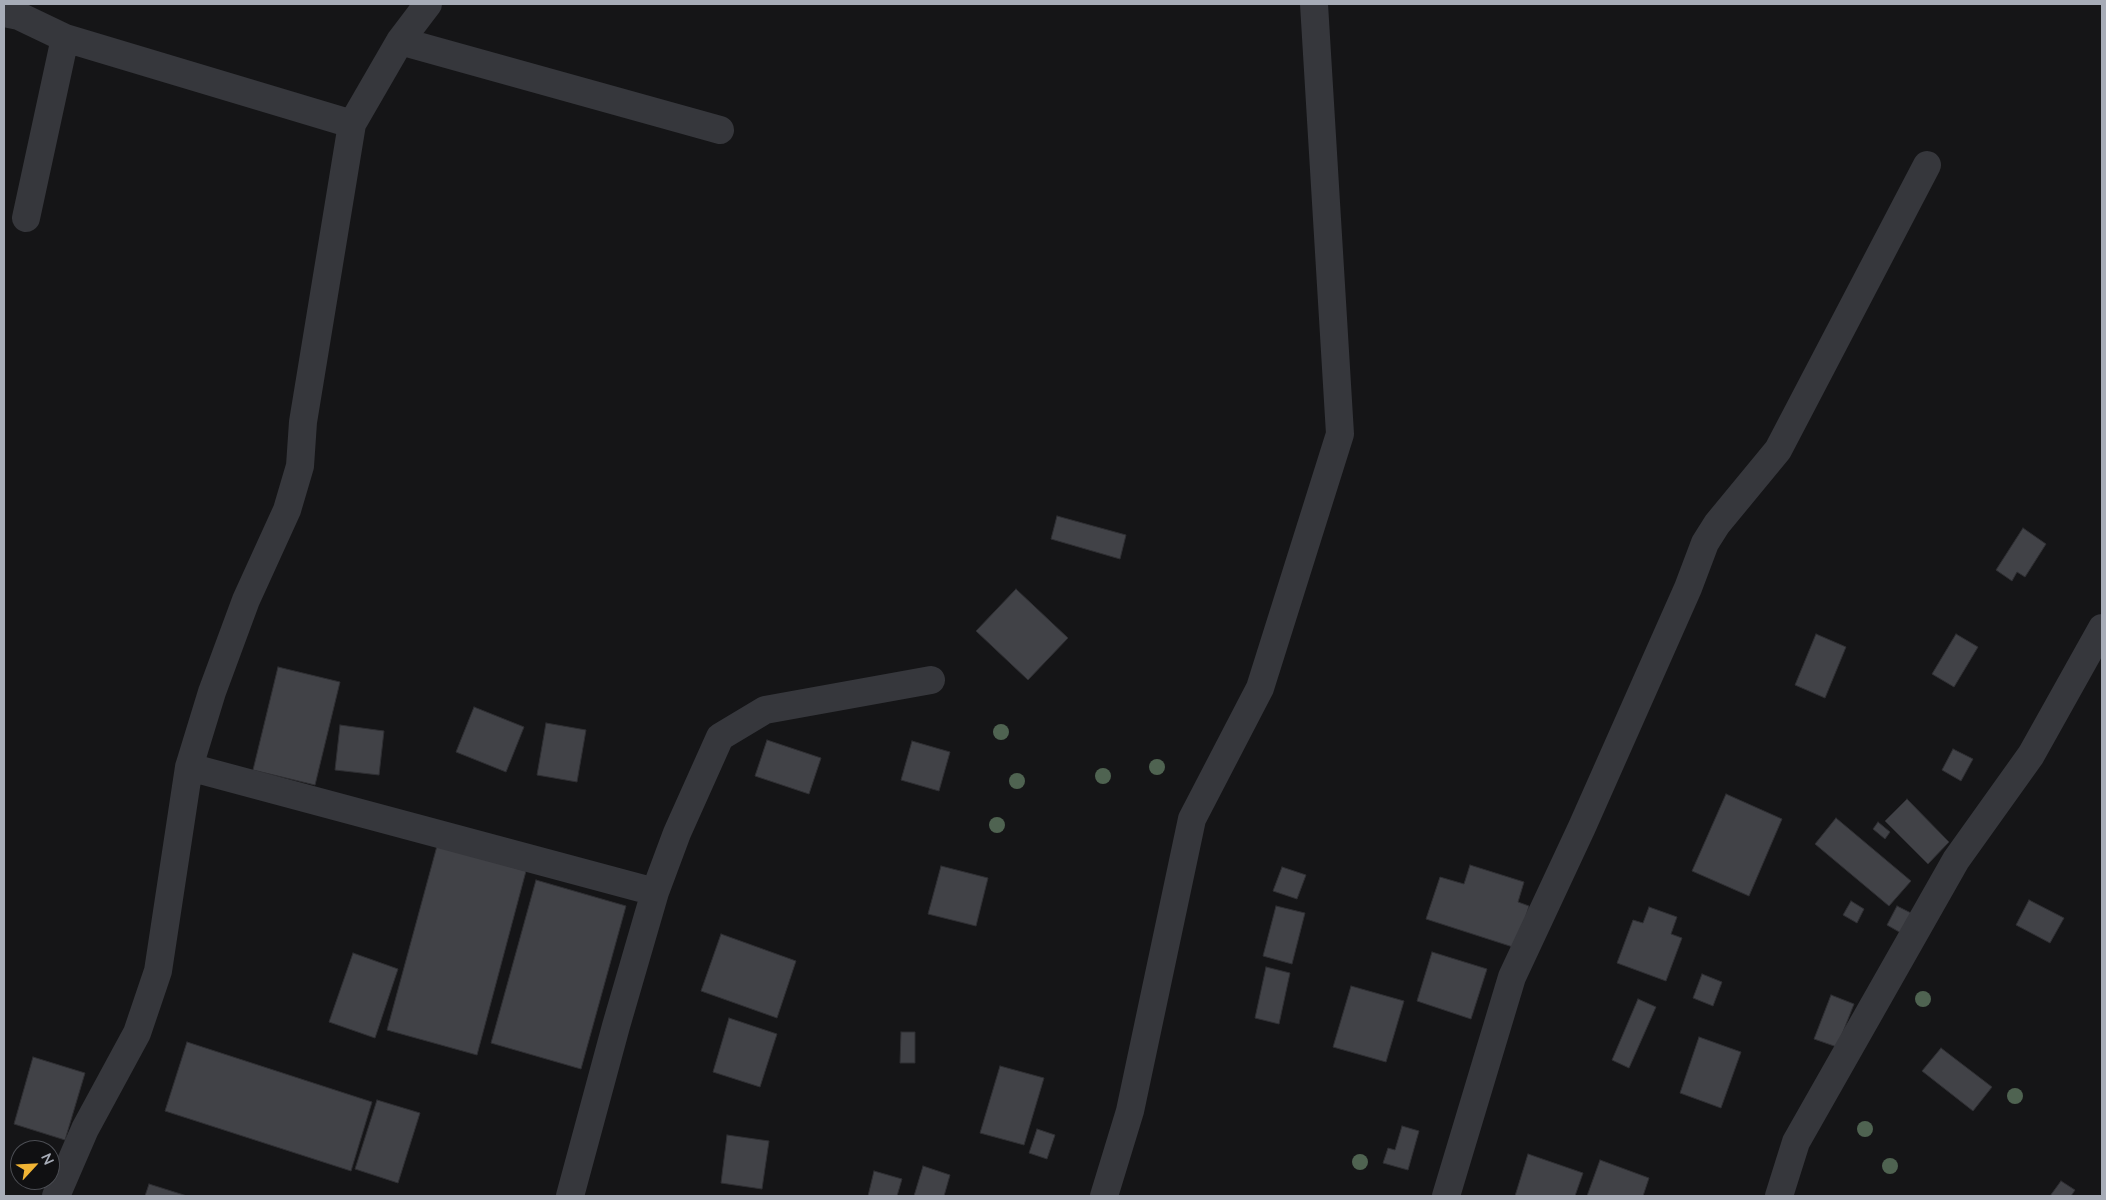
<!DOCTYPE html>
<style>
body{margin:0}
#map{position:relative;width:2106px;height:1200px;overflow:hidden;background:#151517;font-family:Lato,sans-serif}
canvas{display:block}
.frame{position:absolute;inset:0;border:5px solid #a7acb7;pointer-events:none}
.north{position:absolute;left:10px;top:1140px;width:50px;height:50px;box-sizing:border-box;background:#101012;border:1px solid #4c4e54;border-radius:50%;rotate:65deg;font-size:14px;font-weight:700;line-height:20px;text-align:center;color:#a7acb7}
.north::after{content:'';display:block;margin:auto;width:18px;height:22px;background:#f1b434;clip-path:polygon(50% 0,100% 100%,50% 72%,0 100%)}
</style>
<div id="map">
<canvas width="2106" height="1200"></canvas>
<div class="frame"></div>
<div class="north">N</div>
</div>
<script>
const ctx = document.querySelector('canvas').getContext('2d');
ctx.lineJoin = 'round';
function paint(path, color) { ctx.fillStyle = color; ctx.fill(path, 'evenodd'); }
const toPath = rows => new Path2D(rows.map(r => 'M' + r).join(''));
function trace(path, color, width, dash) { ctx.strokeStyle = color; ctx.lineWidth = width; ctx.lineCap = dash ? 'butt' : 'round'; ctx.setLineDash(dash || []); ctx.stroke(path); }
const building = toPath([
 [1057,516,1126,535,1120,559,1051,539,1057,516],
 [2023,528,2046,544,2025,577,2017,572,2012,581,1996,570,2023,528],
 [1016,589,1068,638,1028,680,976,631,1016,589],
 [1816,634,1846,647,1825,698,1795,685,1816,634],
 [1956,634,1978,647,1954,687,1932,674,1956,634],
 [278,667,340,682,315,785,253,770,278,667],
 [474,707,524,727,506,772,456,752,474,707],
 [546,723,586,730,577,782,537,775,546,723],
 [340,725,384,731,379,775,335,770,340,725],
 [767,740,821,758,809,794,755,776,767,740],
 [912,741,950,752,939,791,901,780,912,741],
 [1953,749,1973,759,1961,781,1942,770,1953,749],
 [1726,794,1782,819,1749,896,1692,871,1726,794],
 [1907,799,1949,842,1928,864,1885,821,1907,799],
 [1836,818,1911,881,1889,906,1815,844,1836,818],
 [1878,822,1890,832,1885,839,1873,829,1878,822],
 [437,846,526,871,477,1055,387,1030,437,846],
 [1470,865,1524,882,1518,902,1529,906,1516,948,1426,919,1440,877,1464,884,1470,865],
 [941,866,988,878,976,926,928,914,941,866],
 [1282,867,1306,875,1297,899,1273,891,1282,867],
 [536,880,626,906,581,1069,491,1043,536,880],
 [2029,900,2064,918,2050,943,2016,925,2029,900],
 [1851,901,1864,909,1857,923,1843,915,1851,901],
 [1276,906,1305,913,1292,964,1263,956,1276,906],
 [1897,906,1911,913,1901,933,1887,925,1897,906],
 [1649,907,1677,917,1671,934,1682,938,1666,981,1617,963,1633,920,1643,923,1649,907],
 [721,934,796,961,777,1018,701,991,721,934],
 [1432,952,1487,969,1471,1019,1417,1001,1432,952],
 [353,953,398,969,375,1038,329,1022,353,953],
 [1266,967,1290,973,1279,1024,1255,1018,1266,967],
 [1702,974,1722,982,1713,1006,1693,998,1702,974],
 [1351,986,1404,1001,1386,1062,1333,1047,1351,986],
 [1831,995,1854,1004,1837,1047,1814,1039,1831,995],
 [1638,999,1656,1007,1629,1068,1612,1060,1638,999],
 [729,1018,777,1034,760,1087,713,1072,729,1018],
 [901,1032,915,1032,915,1063,900,1063,901,1032],
 [1699,1037,1741,1052,1721,1108,1680,1093,1699,1037],
 [187,1042,372,1102,351,1171,165,1111,187,1042],
 [1941,1048,1992,1087,1973,1111,1922,1071,1941,1048],
 [33,1057,85,1073,65,1140,14,1124,33,1057],
 [1000,1066,1044,1078,1024,1145,980,1133,1000,1066],
 [377,1100,420,1113,398,1183,355,1169,377,1100],
 [1402,1126,1419,1131,1408,1170,1383,1163,1388,1148,1395,1150,1402,1126],
 [1037,1129,1055,1135,1047,1159,1029,1153,1037,1129],
 [727,1135,769,1141,762,1189,721,1183,727,1135],
 [1528,1154,1583,1173,1575,1196,1515,1196,1528,1154],
 [1600,1160,1649,1178,1643,1196,1587,1196,1600,1160],
 [923,1166,950,1175,944,1196,914,1196,923,1166],
 [874,1171,902,1179,897,1196,868,1196,874,1171],
 [2061,1181,2075,1190,2071,1196,2050,1196,2061,1181],
 [149,1184,187,1196,145,1196,149,1184]
]);
paint(building, '#414247');
trace(building, '#2f2f33', 1);
trace(toPath([
 [4,13,19,16,65,38,352,124],
 [400,41,720,130],
 [26,218,65,38],
 [189,767,655,892],
 [56,1196,85,1129,137,1033,158,971,189,767,212,692,246,600,287,510,300,466,303,422,352,124,400,41,428,4],
 [570,1196,616,1026,655,892,677,833,720,737,765,710,931,680],
 [1104,1196,1130,1111,1192,819,1260,688,1340,434,1314,4],
 [1446,1196,1512,977,1582,827,1688,588,1705,543,1717,524,1778,450,1927,165],
 [1779,1196,1796,1142,1956,860,2031,755,2102,628]
]), '#36373c', 28);
ctx.fillStyle = '#4f6351';
for (const [x, y] of [
 [1001,732],
 [1157,767],
 [1103,776],
 [1017,781],
 [997,825],
 [1923,999],
 [2015,1096],
 [1865,1129],
 [1360,1162],
 [1890,1166]
]) { ctx.beginPath(); ctx.arc(x, y, 8, 0, 2 * Math.PI); ctx.fill(); }
</script>
